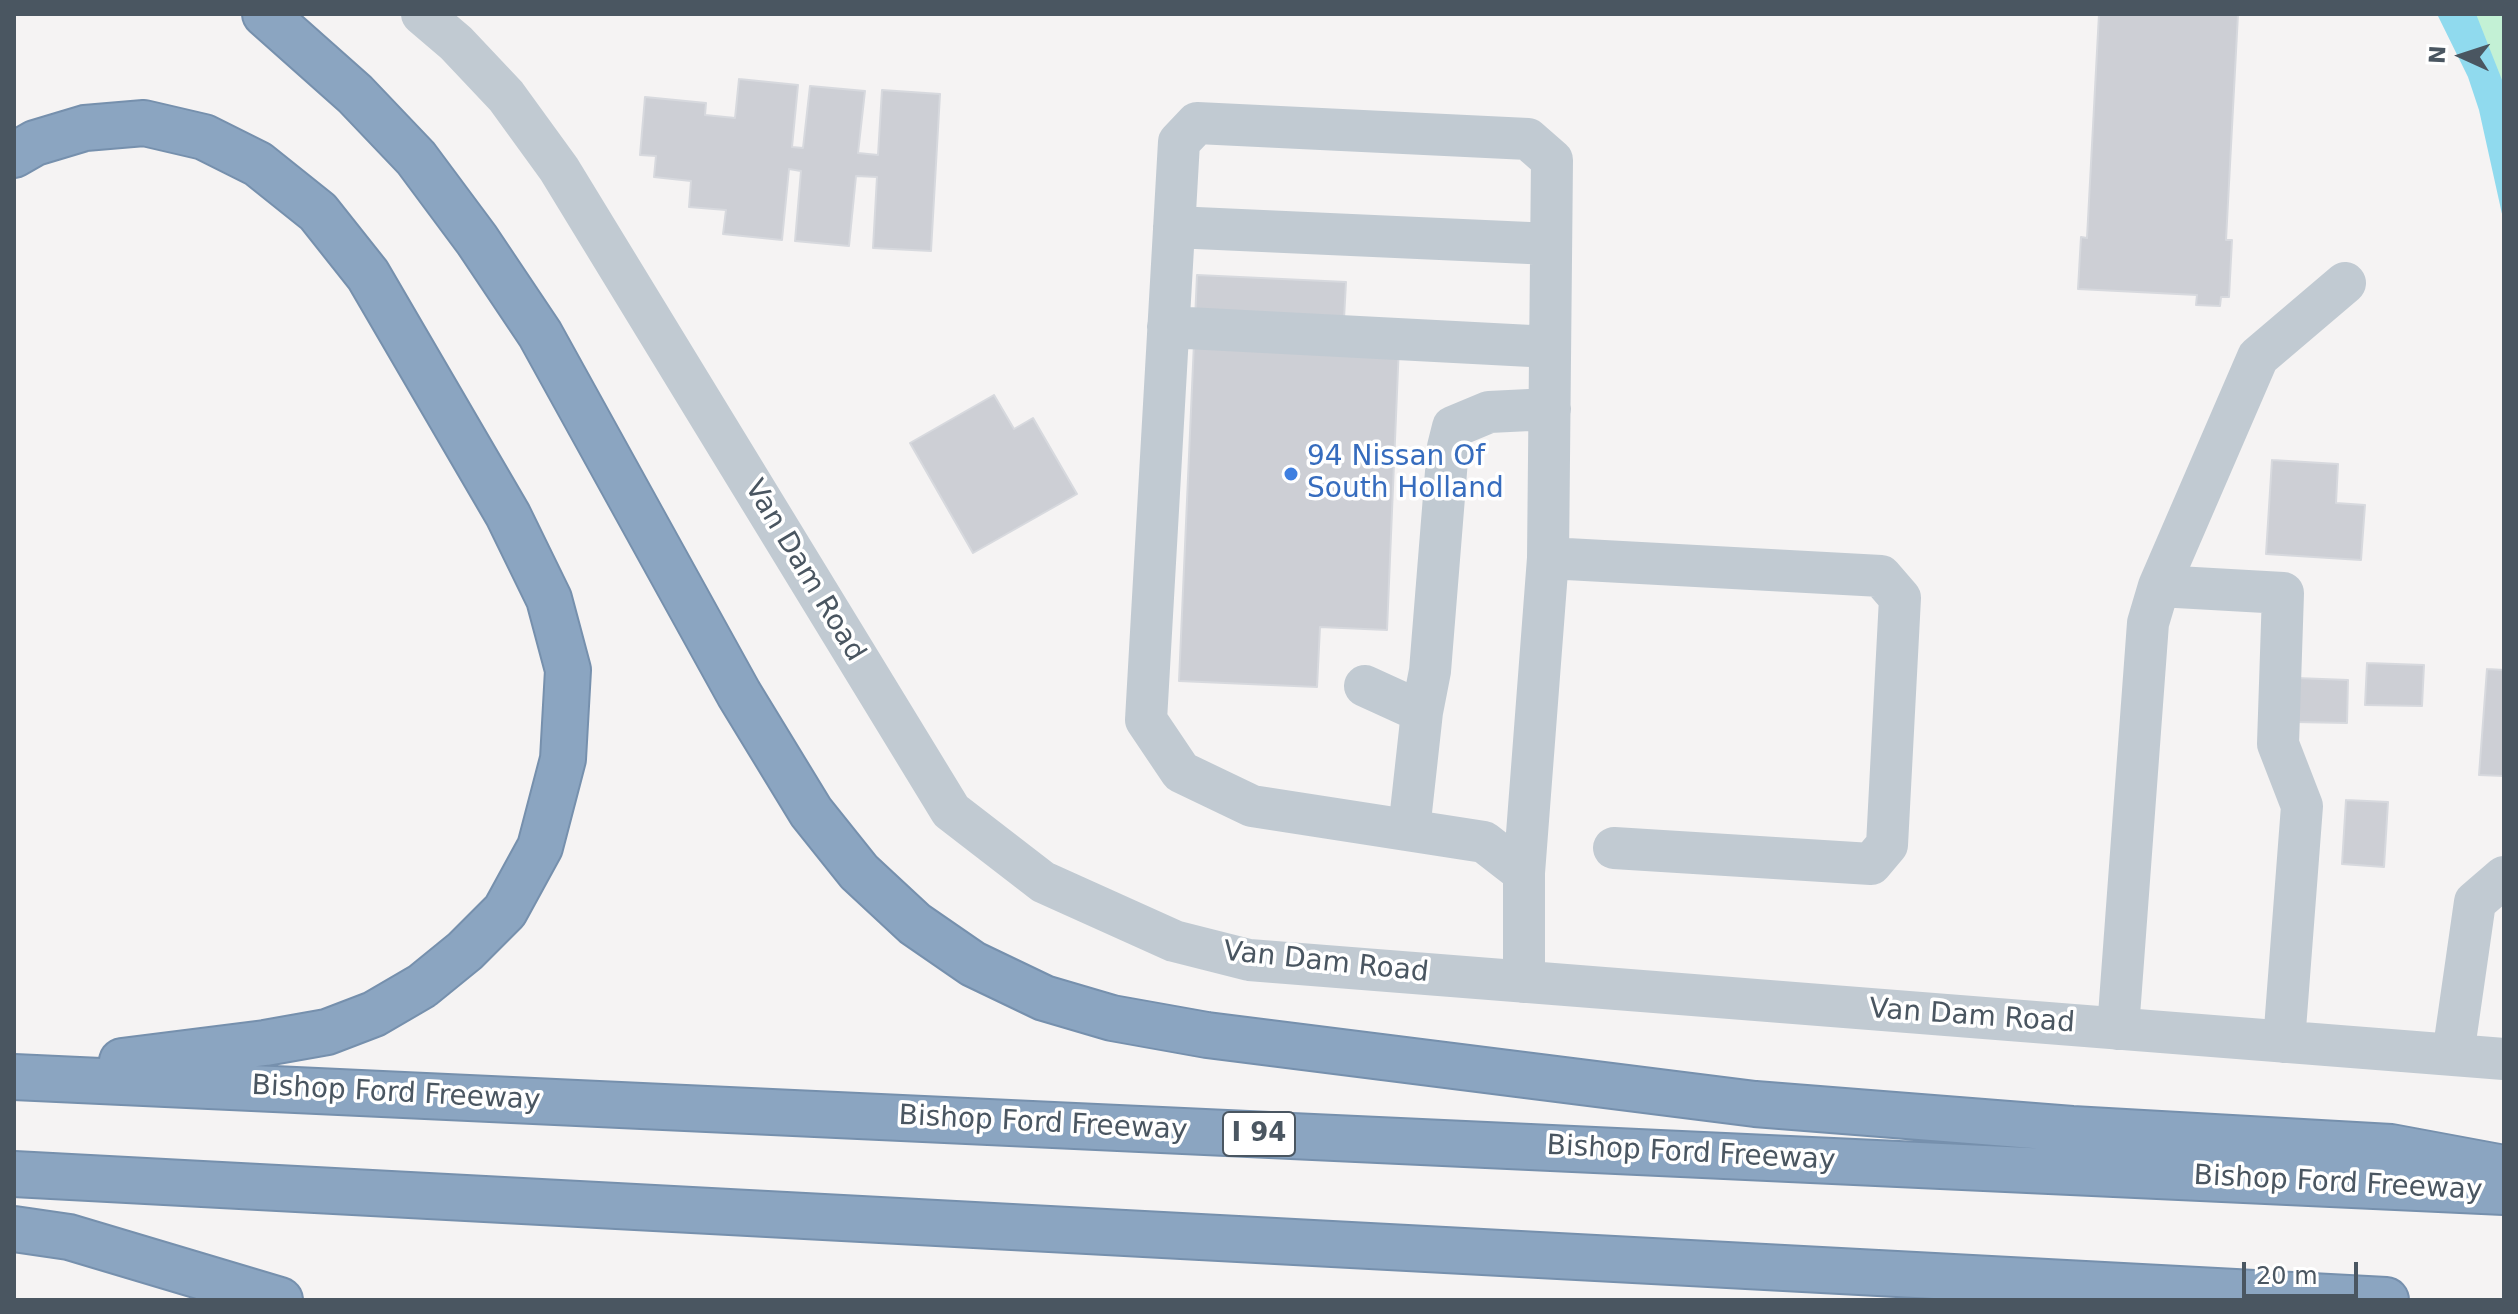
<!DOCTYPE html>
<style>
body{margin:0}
#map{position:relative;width:2518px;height:1314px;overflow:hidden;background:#f5f3f3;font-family:"DejaVu Sans",sans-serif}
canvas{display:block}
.frame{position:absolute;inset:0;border:16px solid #4a5661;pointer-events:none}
.north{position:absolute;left:2422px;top:16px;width:80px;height:80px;-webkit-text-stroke:6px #fff;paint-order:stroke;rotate:273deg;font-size:22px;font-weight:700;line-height:32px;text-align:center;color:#4a5661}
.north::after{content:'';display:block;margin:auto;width:28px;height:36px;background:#4a5661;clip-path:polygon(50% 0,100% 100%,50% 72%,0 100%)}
.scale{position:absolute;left:2242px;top:1262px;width:116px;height:36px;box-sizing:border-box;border:4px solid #4a5661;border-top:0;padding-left:10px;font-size:24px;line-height:28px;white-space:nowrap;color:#4a5661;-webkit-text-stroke:6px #fff;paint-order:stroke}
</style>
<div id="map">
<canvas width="2518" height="1314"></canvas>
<div class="frame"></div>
<div class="north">N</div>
<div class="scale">20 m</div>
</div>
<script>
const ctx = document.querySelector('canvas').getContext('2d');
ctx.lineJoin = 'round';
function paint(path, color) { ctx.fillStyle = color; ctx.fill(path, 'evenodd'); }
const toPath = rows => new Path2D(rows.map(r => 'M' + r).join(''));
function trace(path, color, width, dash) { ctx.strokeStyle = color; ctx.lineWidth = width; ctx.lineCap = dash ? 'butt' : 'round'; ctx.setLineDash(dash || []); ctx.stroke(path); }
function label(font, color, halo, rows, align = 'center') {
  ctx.font = font + ' "DejaVu Sans",sans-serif'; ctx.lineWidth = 7; ctx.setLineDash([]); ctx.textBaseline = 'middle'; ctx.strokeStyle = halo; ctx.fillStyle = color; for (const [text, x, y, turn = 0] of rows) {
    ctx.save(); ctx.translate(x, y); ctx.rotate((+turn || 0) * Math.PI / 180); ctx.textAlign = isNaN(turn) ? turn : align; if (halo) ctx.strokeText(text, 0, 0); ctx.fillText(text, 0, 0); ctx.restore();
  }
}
paint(toPath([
 [2474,14,2504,14,2504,130]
]), '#c3f1d5');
paint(toPath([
 [2437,14,2476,14,2504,85,2504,223,2479,110,2468,77]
]), '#90daee');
const building = toPath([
 [2099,14,2238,14,2226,240,2232,240,2229,297,2221,297,2220,306,2196,305,2197,295,2078,289,2081,237,2087,238,2099,14],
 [739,79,798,85,792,147,803,148,810,86,865,91,858,153,878,155,882,90,940,94,931,251,873,248,877,177,856,176,849,246,795,241,801,171,789,169,782,240,723,234,726,210,689,207,691,181,654,177,656,156,640,155,645,97,706,103,705,115,735,118,739,79],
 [1197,275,1346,282,1344,319,1400,321,1387,630,1320,627,1317,687,1179,681,1197,275],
 [994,395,1014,429,1033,418,1077,494,973,553,910,443,994,395],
 [2272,460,2338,464,2336,503,2365,505,2361,560,2266,554,2272,460],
 [2367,663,2424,665,2422,706,2365,705,2367,663],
 [2487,669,2504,670,2504,776,2479,775,2487,669],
 [2296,678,2348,680,2347,723,2295,722,2296,678],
 [2346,800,2388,802,2384,867,2342,864,2346,800]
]);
paint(building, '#cdcfd5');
trace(building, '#d7d9de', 2);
const highway = toPath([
 [265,14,355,94,416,158,477,240,540,334,739,694,811,812,859,872,915,924,973,964,1044,998,1112,1018,1207,1035,1755,1104,2072,1129,2391,1147,2504,1168],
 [14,155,35,143,85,128,144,123,204,137,258,164,318,212,368,275,508,515,549,599,568,670,563,759,540,847,505,911,465,951,422,986,374,1014,327,1032,265,1043,122,1061],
 [14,1077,2504,1192],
 [14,1174,2386,1300],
 [14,1229,69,1237,280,1300]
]);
trace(highway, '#7690ad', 48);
trace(toPath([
 [422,14,456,43,506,96,559,169,951,811,1043,882,1174,941,1249,960,2504,1059],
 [1174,227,1551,244],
 [1168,327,1550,347],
 [1548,558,1881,576,1900,598,1887,845,1871,864,1614,848],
 [2159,586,2283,593,2278,744,2302,806,2284,1042],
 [1365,686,1422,712],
 [1409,830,1422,712,1430,671,1448,447,1453,427,1489,412,1550,409],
 [1524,982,1524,873,1484,842,1252,806,1181,772,1146,720,1179,142,1197,123,1528,139,1552,160,1548,558,1524,873],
 [2118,1029,2148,623,2159,586,2258,357,2345,283],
 [2453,1055,2475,902,2504,877]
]), '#c1cad2', 42);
trace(highway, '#8ba5c1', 44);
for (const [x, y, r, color] of [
 [1291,474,8,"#3f7fe0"]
]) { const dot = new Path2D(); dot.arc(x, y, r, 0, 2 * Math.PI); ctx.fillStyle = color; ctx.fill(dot); trace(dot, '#fff', 3); }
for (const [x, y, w] of [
 [1259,1134,72]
]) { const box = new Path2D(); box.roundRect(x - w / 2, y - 22, w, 44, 6); ctx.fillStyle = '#fff'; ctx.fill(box); trace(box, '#4a5661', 2); }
label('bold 26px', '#4a5661', null, [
 ["I 94",1259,1134]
]);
label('28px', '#366cbe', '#fff', [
 ["94 Nissan Of",1307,458],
 ["South Holland",1307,490]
], 'left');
label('28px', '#4a5661', '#fff', [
 ["Van Dam Road",804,571,59],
 ["Van Dam Road",1326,963,6],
 ["Van Dam Road",1972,1017,4],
 ["Bishop Ford Freeway",396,1094,3],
 ["Bishop Ford Freeway",1043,1124,3],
 ["Bishop Ford Freeway",1691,1154,3],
 ["Bishop Ford Freeway",2338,1184,3]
]);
</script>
